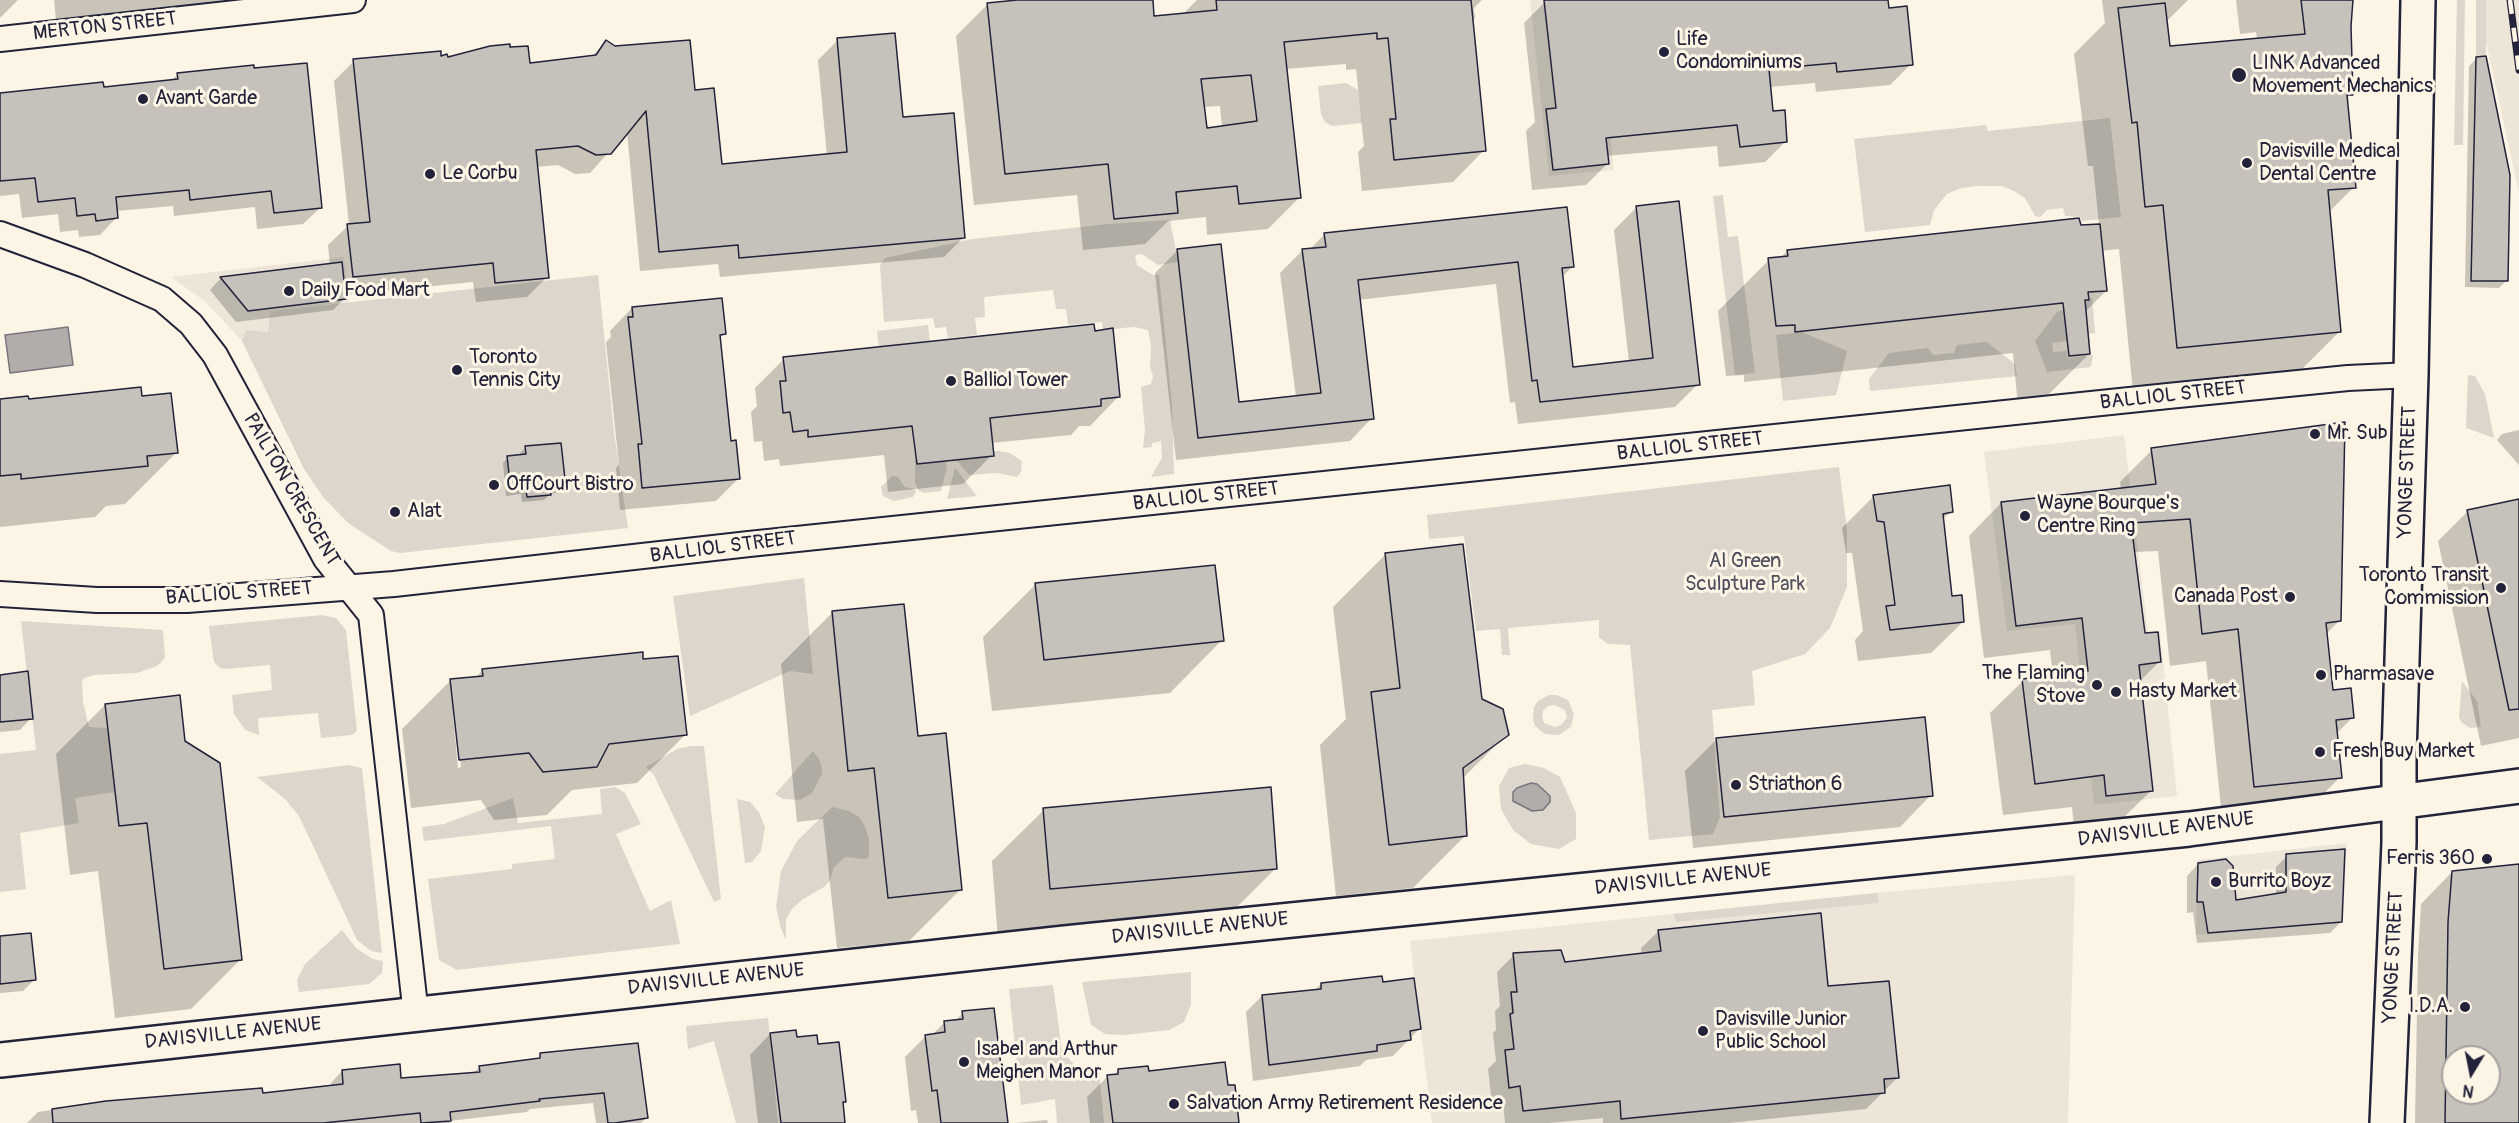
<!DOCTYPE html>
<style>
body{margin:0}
#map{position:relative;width:2519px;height:1123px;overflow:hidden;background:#fcf5e5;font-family:Pangolin,sans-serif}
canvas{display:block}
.north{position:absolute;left:2441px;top:1045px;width:60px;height:60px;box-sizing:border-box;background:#fcf5e5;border:2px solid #a5a1a1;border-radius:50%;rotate:190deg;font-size:16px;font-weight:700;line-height:24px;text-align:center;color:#22223b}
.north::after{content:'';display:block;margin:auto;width:21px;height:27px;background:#22223b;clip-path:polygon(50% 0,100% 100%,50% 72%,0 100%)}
</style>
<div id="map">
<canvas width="2519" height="1123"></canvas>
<div class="north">N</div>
</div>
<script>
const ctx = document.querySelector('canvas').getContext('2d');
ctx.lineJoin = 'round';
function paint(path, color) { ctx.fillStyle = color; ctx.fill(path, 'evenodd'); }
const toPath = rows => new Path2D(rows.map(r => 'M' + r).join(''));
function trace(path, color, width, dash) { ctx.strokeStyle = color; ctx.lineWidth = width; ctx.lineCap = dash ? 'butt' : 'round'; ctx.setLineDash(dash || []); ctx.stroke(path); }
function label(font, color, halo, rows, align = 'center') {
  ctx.font = font + ' Pangolin,sans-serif'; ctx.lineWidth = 6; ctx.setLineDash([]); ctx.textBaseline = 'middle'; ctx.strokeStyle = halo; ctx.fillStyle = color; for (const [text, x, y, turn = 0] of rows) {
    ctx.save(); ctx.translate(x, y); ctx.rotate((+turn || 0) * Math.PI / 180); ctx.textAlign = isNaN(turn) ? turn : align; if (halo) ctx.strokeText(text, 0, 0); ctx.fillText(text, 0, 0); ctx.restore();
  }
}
paint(toPath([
 [1530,0,1595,0,1614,170,1549,176],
 [2485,0,2519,0,2519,193,2485,37],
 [344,257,349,302,270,311,268,332,246,330,242,341,206,302,171,277],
 [2124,435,2148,633,2160,632,2177,796,2094,805,2075,624,2007,631,1984,452],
 [2347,843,2343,922,2196,935,2197,860],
 [2075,875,2068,1123,1432,1123,1410,941,1877,893]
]), '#ece5d8');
paint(toPath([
 [2457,0,2465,0,2463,145,2454,145],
 [2476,0,2486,0,2486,57,2476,57],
 [1346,83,1358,90,1362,123,1332,126,1325,122,1321,114,1318,86],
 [2110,118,2121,217,2082,221,2080,217,2065,216,2063,208,2047,210,2040,217,2035,216,2025,198,2014,191,2002,186,1978,186,1961,188,1947,194,1934,210,1930,225,1865,232,1854,139,1986,125,1988,131],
 [1723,195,1728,237,1738,236,1755,373,1735,375,1713,196],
 [1170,220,1178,262,1158,265,1142,254,1135,255,1137,265,1153,275,1159,275,1172,405,1174,474,1151,477,1162,458,1161,441,1152,443,1152,447,1143,448,1145,430,1141,387,1151,384,1153,376,1150,368,1151,345,1148,330,1134,327,1103,330,1102,322,1068,325,1066,309,1056,309,1053,290,984,297,985,317,975,318,977,335,948,338,946,327,935,328,933,318,884,322,880,265,885,258,972,239,1108,224],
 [598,275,614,432,628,528,400,553,391,551,348,523,323,497,304,469,242,341,246,330,268,332,270,311],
 [2092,298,2095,333,2081,335,2079,339,2052,343,2053,352,2067,351,2068,358,2093,355,2091,367,2047,372,2035,341,2057,312],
 [928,325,930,342,879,347,877,331],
 [1802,332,1847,351,1836,395,1783,401,1776,335],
 [1987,342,2015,364,2017,376,1870,391,1869,379,1889,353,1928,348,1933,355,1954,353,1957,345],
 [2468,375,2475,376,2485,394,2494,438,2466,428],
 [998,451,1010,453,1022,461,1021,472,1017,477,997,473,969,475,954,457],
 [945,457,947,467,941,491,924,493,919,491,915,483,915,460],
 [1839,467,1847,530,1847,587,1830,628,1805,654,1752,671,1755,705,1712,710,1720,817,1713,834,1649,840,1630,645,1608,644,1599,637,1599,620,1508,628,1510,655,1502,655,1500,629,1476,631,1464,536,1429,539,1427,515],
 [955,468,977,496,947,499],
 [892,476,898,477,905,487,914,489,916,491,913,497,894,501,883,496,881,487],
 [804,578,813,674,790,671,690,716,673,596],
 [322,615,336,618,346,630,357,731,352,735,321,738,318,713,258,718,259,735,245,730,234,714,232,695,272,690,270,665,226,669,220,668,214,662,209,626],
 [21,621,163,630,165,658,157,666,137,673,94,675,84,678,82,682,83,702,89,727,107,728,115,792,75,798,79,823,20,833,26,889,0,892,0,754,36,750],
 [2462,681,2477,701,2481,727,2470,728,2461,722,2459,717],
 [1549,695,1556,695,1568,700,1574,714,1571,727,1559,735,1545,734,1535,726,1533,720,1534,707,1538,701],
 [1555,705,1565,710,1567,718,1561,725,1555,727,1544,723,1542,717,1543,711,1548,706],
 [691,746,704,746,721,899,714,902,654,775,646,767,677,749],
 [813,751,819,759,822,768,822,774,812,793,800,800,783,799,775,794],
 [1525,764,1544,768,1560,777,1576,813,1576,839,1559,849,1531,844,1513,830,1501,809,1499,786,1509,768],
 [348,765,362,768,382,953,371,951,357,940,299,816,285,799,257,777],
 [615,787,625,793,641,824,616,834,650,911,671,900,680,944,457,970,439,960,428,879,512,869,512,864,555,859,551,826,424,841,422,827,444,824,513,798,518,823,602,814,600,789],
 [737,799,750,802,759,812,765,827,761,851,752,862,745,863],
 [832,807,849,811,859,817,865,826,869,839,869,856,866,859,845,857,834,867,830,881,824,887,803,899,792,909,786,919,786,940,781,929,776,907,781,871,797,841],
 [1877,893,1879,903,1676,922,1674,914],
 [342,930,357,949,373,959,383,961,382,973,369,984,299,992,297,980,305,964],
 [1191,972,1191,1005,1184,1022,1169,1030,1124,1035,1105,1034,1091,1025,1082,982],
 [1053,985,1062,1051,1079,1070,1099,1071,1104,1123,1057,1123,1055,1099,1021,1105,1009,989],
 [768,1018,778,1123,736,1123,714,1041,688,1049,686,1026]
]), '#dcd6cc');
const water = toPath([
 [68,327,73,365,10,373,5,335,68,327],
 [1531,783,1537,784,1550,796,1550,802,1543,810,1532,811,1513,801,1513,792,1517,788,1531,783]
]);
paint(water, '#b2adab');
trace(water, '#78757e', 1.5);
paint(toPath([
 [0,0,18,0,0,18],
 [54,0,245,0,56,20],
 [1032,0,1151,0,1153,18,1182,15,1197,0,1482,0,1474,8,1475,18,1472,22,1484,150,1453,182,1362,191,1358,152,1364,146,1356,69,1346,70,1346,64,1286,69,1300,197,1268,229,1207,235,1206,217,1168,221,1145,244,1083,250,1077,195,974,205,956,36,988,4],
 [1220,106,1222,127,1206,129,1203,107],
 [1567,0,1886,0,1887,10,1911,64,1890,85,1816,92,1815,83,1770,87,1772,112,1786,141,1765,162,1719,167,1717,146,1606,156,1607,164,1586,185,1532,190,1526,131,1535,122,1524,23,1545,2],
 [2102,0,2188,0,2166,22,2168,48,2257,40,2256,32,2240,34,2236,0,2351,0,2351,94,2346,99,2354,187,2328,213,2340,331,2295,376,2133,392,2119,249,2101,251,2106,291,2085,312,2089,354,2038,405,2018,407,2013,353,1744,382,1744,375,1726,376,1718,311,1769,260,1780,259,1787,251,2099,225,2093,166,2088,166,2074,54,2105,23],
 [838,40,901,119,963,238,944,257,720,277,718,264,640,271,627,132,590,173,575,174,558,165,536,167,547,277,527,297,476,302,473,282,344,295,345,298,333,310,236,322,210,290,221,278,330,265,328,245,349,225,334,81,354,61,446,59,509,49,528,64,590,58,606,42,694,91,720,165,827,156,818,60],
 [2477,58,2506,281,2499,288,2465,287,2469,66],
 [178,74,320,208,303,224,257,229,255,207,174,216,173,206,116,211,116,218,100,235,79,237,78,230,60,232,58,214,22,218,19,194,0,196,0,94,102,88,171,81],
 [1637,207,1698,384,1675,407,1518,424,1515,402,1510,403,1496,284,1358,300,1372,418,1350,441,1176,460,1155,273,1177,251,1238,404,1296,397,1280,273,1302,251,1309,250,1325,234,1572,267,1562,277,1572,369,1629,362,1614,230],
 [632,308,724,334,719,339,730,443,739,478,716,501,620,510,616,468,619,465,606,342,611,337,610,331],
 [784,359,1119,396,1090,426,1079,426,1071,435,991,443,992,455,963,484,888,492,884,455,780,466,779,459,764,461,762,441,754,442,751,412,757,406,755,388],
 [140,398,176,453,125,504,106,506,95,517,0,527,0,400],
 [2519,430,2519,465,2497,440,2502,434],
 [526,448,564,487,559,492,550,494,544,500,522,502,521,494,506,496,503,463,508,458,521,456,520,453],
 [2152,450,2339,621,2326,634,2331,692,2352,718,2336,734,2340,777,2308,810,2222,818,2206,661,2170,666,2158,551,2133,552,2144,635,2159,662,2140,681,2152,790,2119,822,2074,827,2072,807,2003,815,1990,713,2023,681,2053,677,2050,650,1984,658,1969,536,2001,503,2121,489,2120,482],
 [1873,497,1951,511,1942,520,1951,597,1963,622,1931,653,1858,661,1855,640,1863,631,1852,553,1846,553,1842,528],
 [2519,500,2519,738,2481,746,2438,541,2468,511],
 [1386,554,1480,700,1507,734,1462,779,1466,835,1413,888,1336,896,1320,745,1346,719,1333,607],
 [1035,585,1222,640,1170,693,992,711,983,637],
 [833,612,917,738,960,890,909,941,837,948,823,819,797,822,781,664],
 [642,661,685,735,637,783,572,790,547,815,494,820,481,800,411,808,402,729,451,680,475,678,483,670],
 [453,714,456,714,461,767,458,768],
 [0,676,31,718,20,730,0,732],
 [105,705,184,742,240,960,191,1009,115,1018,98,871,70,875,56,754],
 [1717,739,1931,795,1900,827,1693,848,1685,771],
 [1044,810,1276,868,1224,920,998,940,992,861],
 [2287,856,2341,922,2330,933,2197,943,2193,912,2187,913,2187,876,2198,864,2234,901,2276,895,2276,867],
 [2519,865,2519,1123,2415,1123,2418,954,2421,904,2452,872],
 [2453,1057,2489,1057,2489,1093,2453,1093],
 [1659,931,1827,988,1897,1078,1866,1109,1729,1123,1603,1123,1603,1118,1549,1123,1505,1123,1503,1103,1492,1104,1488,1069,1496,1061,1493,1033,1496,1030,1495,1011,1500,1006,1497,972,1514,955,1564,963,1642,955,1641,948],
 [0,937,35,979,23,991,0,993],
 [1381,983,1419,1029,1393,1056,1366,1060,1360,1066,1253,1081,1246,1012,1262,996,1314,991,1321,984],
 [963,1013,1006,1123,918,1123,916,1110,911,1111,905,1057,926,1036,931,1036,944,1023,954,1022],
 [770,1034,817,1046,845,1102,841,1105,844,1123,758,1123,750,1055],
 [541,1055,646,1118,641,1123,596,1123,593,1103,530,1109,527,1112,449,1121,450,1123,27,1123,38,1112,145,1097,146,1100,261,1094,332,1087,331,1083,342,1071,400,1080,472,1074,480,1067,536,1060],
 [1118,1071,1148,1073,1226,1087,1237,1123,1090,1123,1087,1097,1108,1076,1113,1076],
 [1047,1120,1048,1123,1015,1123]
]), '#0003');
const building = toPath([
 [1017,0,1153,0,1154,16,1217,10,1216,0,1471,0,1486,151,1394,160,1390,119,1396,119,1388,38,1377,39,1377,33,1284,42,1301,198,1239,204,1237,186,1176,192,1178,213,1114,219,1108,164,1005,174,987,3,1017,0],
 [1251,75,1257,121,1207,128,1201,79,1251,75],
 [1544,0,1888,0,1889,8,1907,6,1913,65,1837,72,1836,63,1769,69,1773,111,1785,110,1787,142,1740,147,1737,125,1606,138,1609,164,1553,170,1546,109,1556,108,1544,0],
 [2301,0,2353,0,2351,26,2353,95,2347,95,2356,188,2328,190,2341,332,2177,348,2163,205,2145,207,2137,122,2132,123,2118,8,2165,3,2170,46,2305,34,2301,0],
 [895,33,903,117,954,113,965,238,739,258,738,245,659,252,646,111,611,154,596,155,578,146,536,150,549,278,495,283,493,263,353,277,347,224,370,222,353,59,441,51,441,56,447,54,448,57,490,46,510,44,510,47,528,46,530,63,596,55,606,40,615,46,690,40,695,90,714,88,722,164,847,152,837,38,895,33],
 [2486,56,2510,175,2508,281,2471,281,2476,57,2486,56],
 [307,63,322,208,274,213,271,191,190,200,189,190,116,197,118,218,96,221,95,214,77,216,75,198,38,202,35,178,0,181,0,93,103,82,104,87,178,79,177,73,254,65,254,68,307,63],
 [1679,201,1700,385,1540,402,1537,380,1532,381,1518,262,1358,280,1374,419,1198,438,1177,249,1221,244,1239,402,1321,393,1302,249,1326,247,1324,233,1567,207,1574,267,1562,268,1573,367,1653,358,1636,206,1679,201],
 [2079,218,2081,225,2100,224,2107,291,2088,292,2089,300,2085,300,2090,354,2069,356,2063,303,1795,332,1795,325,1776,326,1768,258,1788,256,1787,250,2079,218],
 [342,262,346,299,248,311,220,277,342,262],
 [722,298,726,334,720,335,731,441,736,440,740,479,642,488,638,444,642,444,628,317,633,317,632,307,722,298],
 [1094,324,1095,331,1113,328,1120,397,1101,399,1101,406,990,418,994,456,917,464,912,426,808,437,808,430,793,432,790,412,783,413,780,381,786,381,783,357,1094,324],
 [141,387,142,396,171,393,178,453,147,456,148,466,21,479,21,474,0,476,0,399,28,396,29,399,141,387],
 [2345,422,2341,621,2326,623,2333,690,2351,688,2354,718,2336,720,2342,778,2254,787,2238,629,2202,634,2190,519,2131,523,2145,633,2158,632,2161,662,2139,665,2153,791,2106,796,2104,775,2035,784,2022,679,2088,671,2082,618,2016,626,2001,502,2156,484,2151,448,2345,422],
 [561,443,566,488,550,489,551,495,527,497,526,490,511,491,507,456,526,454,525,446,561,443],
 [1950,485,1953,512,1943,514,1952,596,1962,595,1964,622,1890,630,1886,606,1895,605,1884,522,1877,521,1873,495,1950,485],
 [2519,499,2519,709,2509,710,2467,510,2519,499],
 [1463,544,1482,699,1503,709,1509,735,1463,768,1467,836,1389,845,1371,692,1400,688,1385,553,1463,544],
 [1215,565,1224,641,1044,660,1035,583,1215,565],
 [904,604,918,736,946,733,962,890,888,898,874,768,848,771,832,611,904,604],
 [643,652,643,659,678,656,687,735,609,744,597,767,543,772,529,753,459,760,450,679,483,676,482,669,643,652],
 [28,671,33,719,0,722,0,675,28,671],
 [180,695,185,741,220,763,242,960,164,969,147,823,119,826,105,704,180,695],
 [1925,717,1933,796,1724,817,1716,738,1925,717],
 [1271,787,1277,869,1050,889,1043,808,1271,787],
 [2345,849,2342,922,2208,933,2203,902,2197,902,2198,863,2226,859,2233,866,2236,900,2286,892,2286,854,2345,849],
 [2519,864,2519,1123,2445,1123,2448,922,2452,871,2519,864],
 [2453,1057,2489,1057,2489,1093,2453,1093,2453,1057],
 [1821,913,1828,986,1889,981,1899,1078,1884,1079,1885,1093,1621,1119,1620,1101,1523,1111,1520,1086,1509,1088,1505,1050,1514,1049,1510,1014,1513,1013,1511,992,1517,992,1513,953,1561,950,1565,962,1661,951,1658,930,1821,913],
 [31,933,36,980,0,984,0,936,31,933],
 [1382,976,1383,982,1414,978,1421,1029,1410,1031,1411,1040,1377,1045,1377,1051,1269,1065,1262,995,1321,989,1321,983,1382,976],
 [994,1008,1008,1123,941,1123,937,1090,932,1091,925,1035,945,1032,944,1021,963,1019,962,1011,994,1008],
 [796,1030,797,1037,817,1035,818,1044,839,1042,846,1102,843,1102,845,1123,781,1123,770,1033,796,1030],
 [638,1043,648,1118,615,1123,608,1123,604,1093,539,1099,540,1101,450,1112,451,1121,421,1123,420,1113,323,1123,53,1123,52,1109,106,1101,262,1088,263,1093,343,1084,342,1070,400,1064,401,1078,480,1072,479,1066,540,1058,540,1053,638,1043],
 [1225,1062,1228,1085,1235,1085,1239,1123,1113,1123,1107,1075,1118,1074,1118,1069,1148,1066,1149,1071,1225,1062]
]);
paint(building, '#c6c1bb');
trace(building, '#22223b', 1.5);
const street = toPath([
 [0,39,353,0],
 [0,234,85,265,162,299,191,324,215,355,326,559,371,615,416,1015],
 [0,594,97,600,187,600,394,584,749,544,2168,396,2348,378,2411,375]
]);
const secondary = toPath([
 [0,1060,1065,943,2189,829,2519,786]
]);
const primary = toPath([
 [2387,1123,2399,842,2399,755,2411,375,2418,0]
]);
trace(street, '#22223b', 28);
trace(secondary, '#22223b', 38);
trace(primary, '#22223b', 38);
trace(street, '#fcf5e5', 24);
trace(secondary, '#fcf5e5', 33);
trace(primary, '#fcf5e5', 33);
const rail = toPath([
 [2510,0,2519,70]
]);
trace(rail, '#22223b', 7);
trace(rail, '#fcf5e5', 4.5, [14]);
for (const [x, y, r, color] of [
 [1664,52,6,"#22223b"],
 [2239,75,8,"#22223b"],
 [143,99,6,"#22223b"],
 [2247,163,6,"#22223b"],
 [430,174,6,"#22223b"],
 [289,291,6,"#22223b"],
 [457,370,6,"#22223b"],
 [951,381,6,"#22223b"],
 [2315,434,6,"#22223b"],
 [494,485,6,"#22223b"],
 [395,512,6,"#22223b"],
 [2025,516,6,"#22223b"],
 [2501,588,6,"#22223b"],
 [2290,597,6,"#22223b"],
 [2321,675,6,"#22223b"],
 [2097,685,6,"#22223b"],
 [2116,692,6,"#22223b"],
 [2320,752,6,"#22223b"],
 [1736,785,6,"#22223b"],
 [2487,859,6,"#22223b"],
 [2216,882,6,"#22223b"],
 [2465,1007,6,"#22223b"],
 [1703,1031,6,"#22223b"],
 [964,1062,6,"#22223b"],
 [1174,1104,6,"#22223b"]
]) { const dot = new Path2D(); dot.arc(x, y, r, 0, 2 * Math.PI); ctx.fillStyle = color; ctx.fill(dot); trace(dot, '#fcf5e5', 2); }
label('20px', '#22223b', '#fcf5e5', [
 ["MERTON STREET",105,27,-6],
 ["BALLIOL STREET",2173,396,-6],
 ["BALLIOL STREET",1690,447,-6],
 ["YONGE STREET",2408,472,-88],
 ["PAILTON CRESCENT",291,490,60],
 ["BALLIOL STREET",1206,497,-6],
 ["BALLIOL STREET",723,548,-7],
 ["BALLIOL STREET",239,594,-4],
 ["DAVISVILLE AVENUE",2166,830,-7],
 ["DAVISVILLE AVENUE",1683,880,-6],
 ["DAVISVILLE AVENUE",1200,929,-6],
 ["YONGE STREET",2394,957,-87],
 ["DAVISVILLE AVENUE",716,980,-6],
 ["DAVISVILLE AVENUE",233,1034,-6]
]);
label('20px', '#22223b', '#fcf5e5', [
 ["Life",1676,40],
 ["Condominiums",1676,63],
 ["LINK Advanced",2252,64],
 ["Movement Mechanics",2252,87],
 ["Avant Garde",155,99],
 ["Davisville Medical",2259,152],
 ["Dental Centre",2259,175],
 ["Le Corbu",442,174],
 ["Daily Food Mart",301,291],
 ["Toronto",469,358],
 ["Tennis City",469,381],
 ["Balliol Tower",963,381],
 ["Mr. Sub",2327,434],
 ["OffCourt Bistro",506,485],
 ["Wayne Bourque's",2037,504],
 ["Centre Ring",2037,527],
 ["Alat",407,512],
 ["Toronto Transit",2489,576,"right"],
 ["Commission",2489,599,"right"],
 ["Canada Post",2278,597,"right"],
 ["The Flaming",2085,674,"right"],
 ["Stove",2085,697,"right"],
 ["Pharmasave",2333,675],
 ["Hasty Market",2128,692],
 ["Fresh Buy Market",2332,752],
 ["Striathon 6",1748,785],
 ["Ferris 360",2475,859,"right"],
 ["Burrito Boyz",2228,882],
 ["I.D.A.",2453,1007,"right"],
 ["Davisville Junior",1715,1020],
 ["Public School",1715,1043],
 ["Isabel and Arthur",976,1050],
 ["Meighen Manor",976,1073],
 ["Salvation Army Retirement Residence",1186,1104]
], 'left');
label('20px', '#504f5f', '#fcf5e5', [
 ["Al Green",1745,562],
 ["Sculpture Park",1745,585]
]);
</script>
